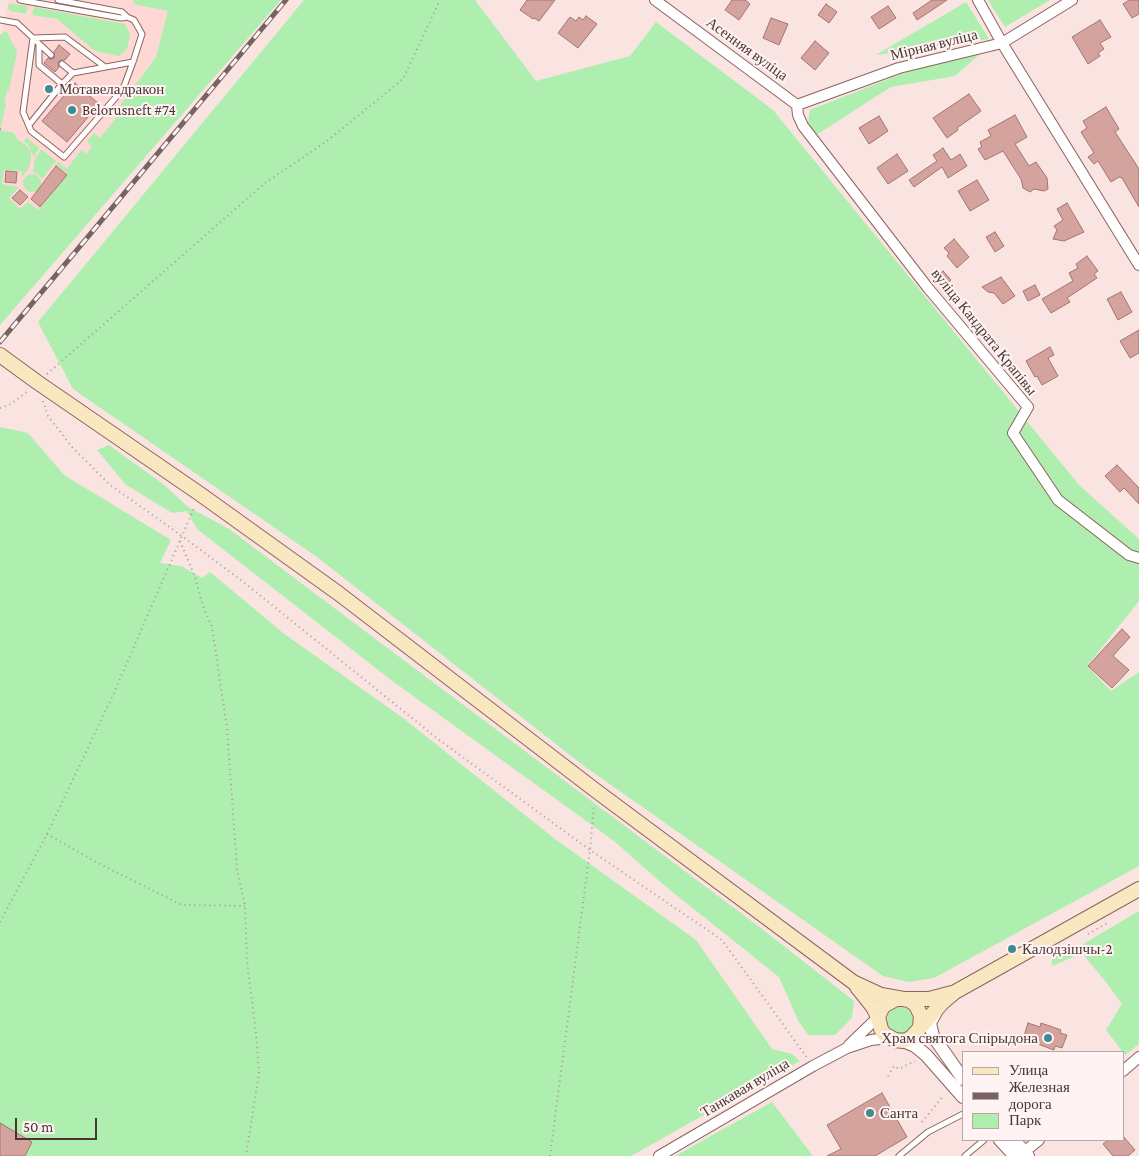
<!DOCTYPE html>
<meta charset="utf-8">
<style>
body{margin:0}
#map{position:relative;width:1139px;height:1156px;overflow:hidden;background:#f9e4e1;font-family:"Crimson Pro",serif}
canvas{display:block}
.legend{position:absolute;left:962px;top:1051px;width:162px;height:90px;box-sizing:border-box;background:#fff4f3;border:1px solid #b6a8a6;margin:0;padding:6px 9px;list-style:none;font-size:15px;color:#493533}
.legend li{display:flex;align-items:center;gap:10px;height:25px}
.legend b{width:25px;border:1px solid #b6a8a6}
.scale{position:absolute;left:15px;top:1118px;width:82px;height:22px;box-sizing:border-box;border:2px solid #493533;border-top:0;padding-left:6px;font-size:15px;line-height:18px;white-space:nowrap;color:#493533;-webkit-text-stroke:4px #fff4f3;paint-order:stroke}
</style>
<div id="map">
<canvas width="1139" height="1156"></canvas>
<ul class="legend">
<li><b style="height:6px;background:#f9e8bf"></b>Улица</li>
<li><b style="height:6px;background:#776361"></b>Железная дорога</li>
<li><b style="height:14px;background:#aeeeae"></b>Парк</li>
</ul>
<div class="scale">50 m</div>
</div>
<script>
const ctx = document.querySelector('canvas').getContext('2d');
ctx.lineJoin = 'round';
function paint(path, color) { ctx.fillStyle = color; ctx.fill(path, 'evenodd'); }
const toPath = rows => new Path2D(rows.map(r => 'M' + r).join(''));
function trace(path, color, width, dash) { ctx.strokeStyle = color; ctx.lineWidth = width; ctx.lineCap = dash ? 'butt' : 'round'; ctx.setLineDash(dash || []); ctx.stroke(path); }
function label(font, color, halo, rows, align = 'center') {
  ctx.font = font + ' "Crimson Pro",serif'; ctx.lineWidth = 4; ctx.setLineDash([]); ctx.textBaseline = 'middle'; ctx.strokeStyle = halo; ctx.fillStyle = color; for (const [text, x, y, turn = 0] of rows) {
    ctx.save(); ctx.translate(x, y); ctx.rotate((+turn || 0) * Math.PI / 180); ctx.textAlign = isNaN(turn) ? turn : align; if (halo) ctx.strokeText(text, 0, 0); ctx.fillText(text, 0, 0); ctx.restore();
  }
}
paint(toPath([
 [9,0,169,0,185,4,127,130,65,209,29,214,0,206,1,36]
]), '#fdd8d5');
paint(toPath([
 [134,0,281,0,0,325,0,35,4,32,7,32,17,52,9,90,7,91,4,102,6,104,0,130,14,133,17,139,27,146,31,152,31,157,29,168,21,178,22,171,4,170,2,184,19,187,9,198,20,209,28,202,39,210,68,174,56,165,58,162,67,169,81,150,86,154,92,146,87,142,94,133,100,138,116,118,113,115,156,57,168,11,133,4],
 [304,0,475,0,536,81,630,56,656,22,773,110,1079,485,1139,539,1139,601,1087,666,1111,691,1139,672,1139,866,934,978,909,982,883,976,584,766,317,557,73,389,38,322],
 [988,0,1050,0,1005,27],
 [966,2,989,39,876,55],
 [11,4,28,6,26,14,10,11,8,8,8,5],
 [34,7,125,24,130,34,127,49,119,56,95,51,57,19,32,15],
 [980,54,955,76,891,87,816,135,808,124,810,110,909,71],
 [26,137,39,148,34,157,28,144,24,142],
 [41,149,56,161,42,179,39,175,33,172,35,159],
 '23 183a9 9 0 1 1 18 0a9 9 0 1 1-18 0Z',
 [0,427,28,433,64,475,171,540,160,563,181,566,202,578,210,572,283,633,403,718,555,839,696,940,772,1049,792,1054,800,1061,631,1156,0,1156],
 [109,445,163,484,188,507,229,529,762,929,854,1001,852,1018,835,1035,808,1035,798,1020,779,977,665,886,614,841,391,680,197,529,187,511,172,513,125,484,97,450],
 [1139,911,1139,1044,1125,1055,1106,1030,1122,1004,1106,982,1082,953,1052,966,1052,958,1058,952,1080,946],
 '887 1020a13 13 0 1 1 26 0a13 13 0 1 1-26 0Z',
 [772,1102,813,1156,675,1156]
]), '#aeeeae');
const building = toPath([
 [527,0,555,0,539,21,534,18,533,19,520,10,527,0],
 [732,0,745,0,750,4,739,20,725,10,732,0],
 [932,0,947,0,917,20,913,13,932,0],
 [1129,0,1139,0,1139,14,1132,18,1123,4,1129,0],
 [826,4,837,12,829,23,818,15,826,4],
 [888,6,896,18,879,29,871,17,888,6],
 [586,16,597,24,578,48,558,33,570,17,576,21,579,17,583,20,586,16],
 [771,18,788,24,779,45,763,38,771,18],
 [1100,20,1111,37,1100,43,1104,49,1098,53,1100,56,1088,64,1072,37,1100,20],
 [815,41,829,53,815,70,801,58,815,41],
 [59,45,70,54,65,60,61,60,58,62,59,67,55,72,44,63,48,58,52,59,54,58,54,52,59,45],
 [75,83,99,104,67,142,42,121,75,83],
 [969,94,981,111,957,128,958,130,947,138,933,118,969,94],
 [1106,107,1119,129,1115,132,1139,169,1139,207,1122,178,1119,177,1111,182,1098,161,1094,164,1088,157,1094,153,1081,132,1087,128,1083,121,1106,107],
 [1015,115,1027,137,1015,144,1029,166,1036,162,1047,178,1048,189,1044,191,1034,189,1030,192,1023,188,1021,179,1003,151,985,160,978,149,982,147,980,142,991,136,988,130,1015,115],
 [879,116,888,131,869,144,859,128,879,116],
 [943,148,951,160,960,154,967,166,948,178,942,167,914,187,909,180,937,161,933,155,943,148],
 [897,154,908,171,888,184,877,168,897,154],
 [56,166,67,175,40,207,31,199,56,166],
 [6,171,17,172,16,183,5,182,6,171],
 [977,180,989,200,970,211,958,191,977,180],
 [20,190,28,197,20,205,12,198,20,190],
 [1067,203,1084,232,1064,241,1053,239,1057,230,1054,226,1063,220,1057,209,1067,203],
 [995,232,1004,246,995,252,986,237,995,232],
 [954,239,969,257,957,268,947,256,949,253,944,248,954,239],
 [1087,256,1098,271,1094,274,1097,278,1067,298,1070,302,1051,313,1042,299,1073,281,1069,273,1078,268,1076,264,1087,256],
 [943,271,951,280,944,285,937,277,943,271],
 [1001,277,1015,296,1003,304,994,293,988,292,982,287,1001,277],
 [1035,285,1040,295,1028,301,1023,291,1035,285],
 [1121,292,1132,312,1118,320,1107,299,1121,292],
 [1139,330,1139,353,1130,358,1120,341,1139,330],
 [1050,347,1054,355,1048,358,1058,376,1042,385,1037,376,1035,377,1026,361,1050,347],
 [1117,465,1139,488,1139,504,1124,488,1120,492,1105,476,1117,465],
 [1122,629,1130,637,1113,656,1129,670,1112,688,1088,666,1122,629],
 [1028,1023,1040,1027,1041,1023,1061,1030,1060,1033,1067,1035,1062,1048,1055,1046,1054,1050,1035,1043,1036,1039,1024,1036,1028,1023],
 [882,1093,907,1137,875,1156,827,1156,841,1149,827,1125,882,1093],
 [0,1123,32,1142,25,1156,0,1156,0,1123],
 [1123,1136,1135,1150,1128,1156,1113,1156,1103,1144,1108,1140,1123,1140,1123,1136]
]);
paint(building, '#d5a39e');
trace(building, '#a37470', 1);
const service = toPath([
 [20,0,121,18,127,17],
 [58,0,122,12,127,17,134,20,142,34,133,62,73,73,62,64],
 [0,20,17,23,51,55],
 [39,45,39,65,62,84],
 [105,67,65,37,33,38,23,112,31,131,64,157,123,89,133,62],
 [29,125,62,84,73,73],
 [899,1156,928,1132,963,1114],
 [965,1156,984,1140]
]);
const minor = toPath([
 [655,0,797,105],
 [978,0,1002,43,1139,265],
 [797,105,798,115,803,126,928,288,1028,407,1013,433,1058,500,1129,555,1139,558],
 [797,105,899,68,1002,43,1072,0],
 [849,1045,878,1017],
 [1123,1071,1139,1057],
 [659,1156,813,1066,847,1048,871,1040,889,1038],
 [1019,1156,1039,1140]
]);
const tertiary = toPath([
 [936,1012,930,1023,933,1036,963,1079],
 [903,1041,915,1046,926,1055,963,1097],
 [1000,1140,1015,1156],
 [1014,1140,1028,1156]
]);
const secondary = toPath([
 [0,355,37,382,200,494,338,593,595,790,853,982,881,995,909,1000,916,1005,921,1016,920,1026],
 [857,987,873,1007,878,1017,881,1029,884,1034,895,1040,903,1041,911,1038,942,1003,955,992,1139,889],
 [878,1017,883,1006,896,999,929,999,952,993]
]);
trace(service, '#8f625e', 7);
trace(minor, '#8f625e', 12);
trace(tertiary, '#8f625e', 14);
trace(secondary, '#8f625e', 16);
trace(toPath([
 [0,129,1,129],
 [47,374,265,183,327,141,403,79,440,0],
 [43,401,48,416,72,447,109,484,182,536,246,584,438,739,590,850,722,940,808,1059],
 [0,408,11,404,29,390],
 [180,541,195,577,203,606,212,627,227,728,237,869,245,906,247,962,256,1032,259,1073,246,1156],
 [47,834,96,862,182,905,245,906],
 [0,922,47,834,113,695,195,506],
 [1088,934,1109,922],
 [888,1076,894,1066,899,1069,915,1061],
 [922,1122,944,1095],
 [550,1156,590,850,594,805]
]), '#ab9794', 2, [1, 4]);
trace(service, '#fff', 5);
trace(minor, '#fff', 10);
trace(tertiary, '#fff', 12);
trace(secondary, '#f9e8bf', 14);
const rail = toPath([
 [0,342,286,0]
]);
trace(rail, '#776361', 5);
trace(rail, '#fff4f3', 3, [9]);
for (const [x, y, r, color] of [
 [49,89,5,"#428a91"],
 [72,110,5,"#428a91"],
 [1012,949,5,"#428a91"],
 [1048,1038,5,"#428a91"],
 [870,1113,5,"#428a91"]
]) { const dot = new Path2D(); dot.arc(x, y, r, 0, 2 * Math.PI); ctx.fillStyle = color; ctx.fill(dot); trace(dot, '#fff4f3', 2); }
label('15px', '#493533', '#fff4f3', [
 ["Мірная вуліца",934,45,-14],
 ["Асенняя вуліца",747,49,36],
 ["вуліца Кандрата Крапівы",984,332,51],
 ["Танкавая вуліца",745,1088,-31]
]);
label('15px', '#493533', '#fff4f3', [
 ["Мотавеладракон",59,89],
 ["Belorusneft #74",82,110],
 ["Калодзішчы-2",1022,949],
 ["Храм святога Спірыдона",1038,1038,"right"],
 ["Санта",880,1113]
], 'left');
</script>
